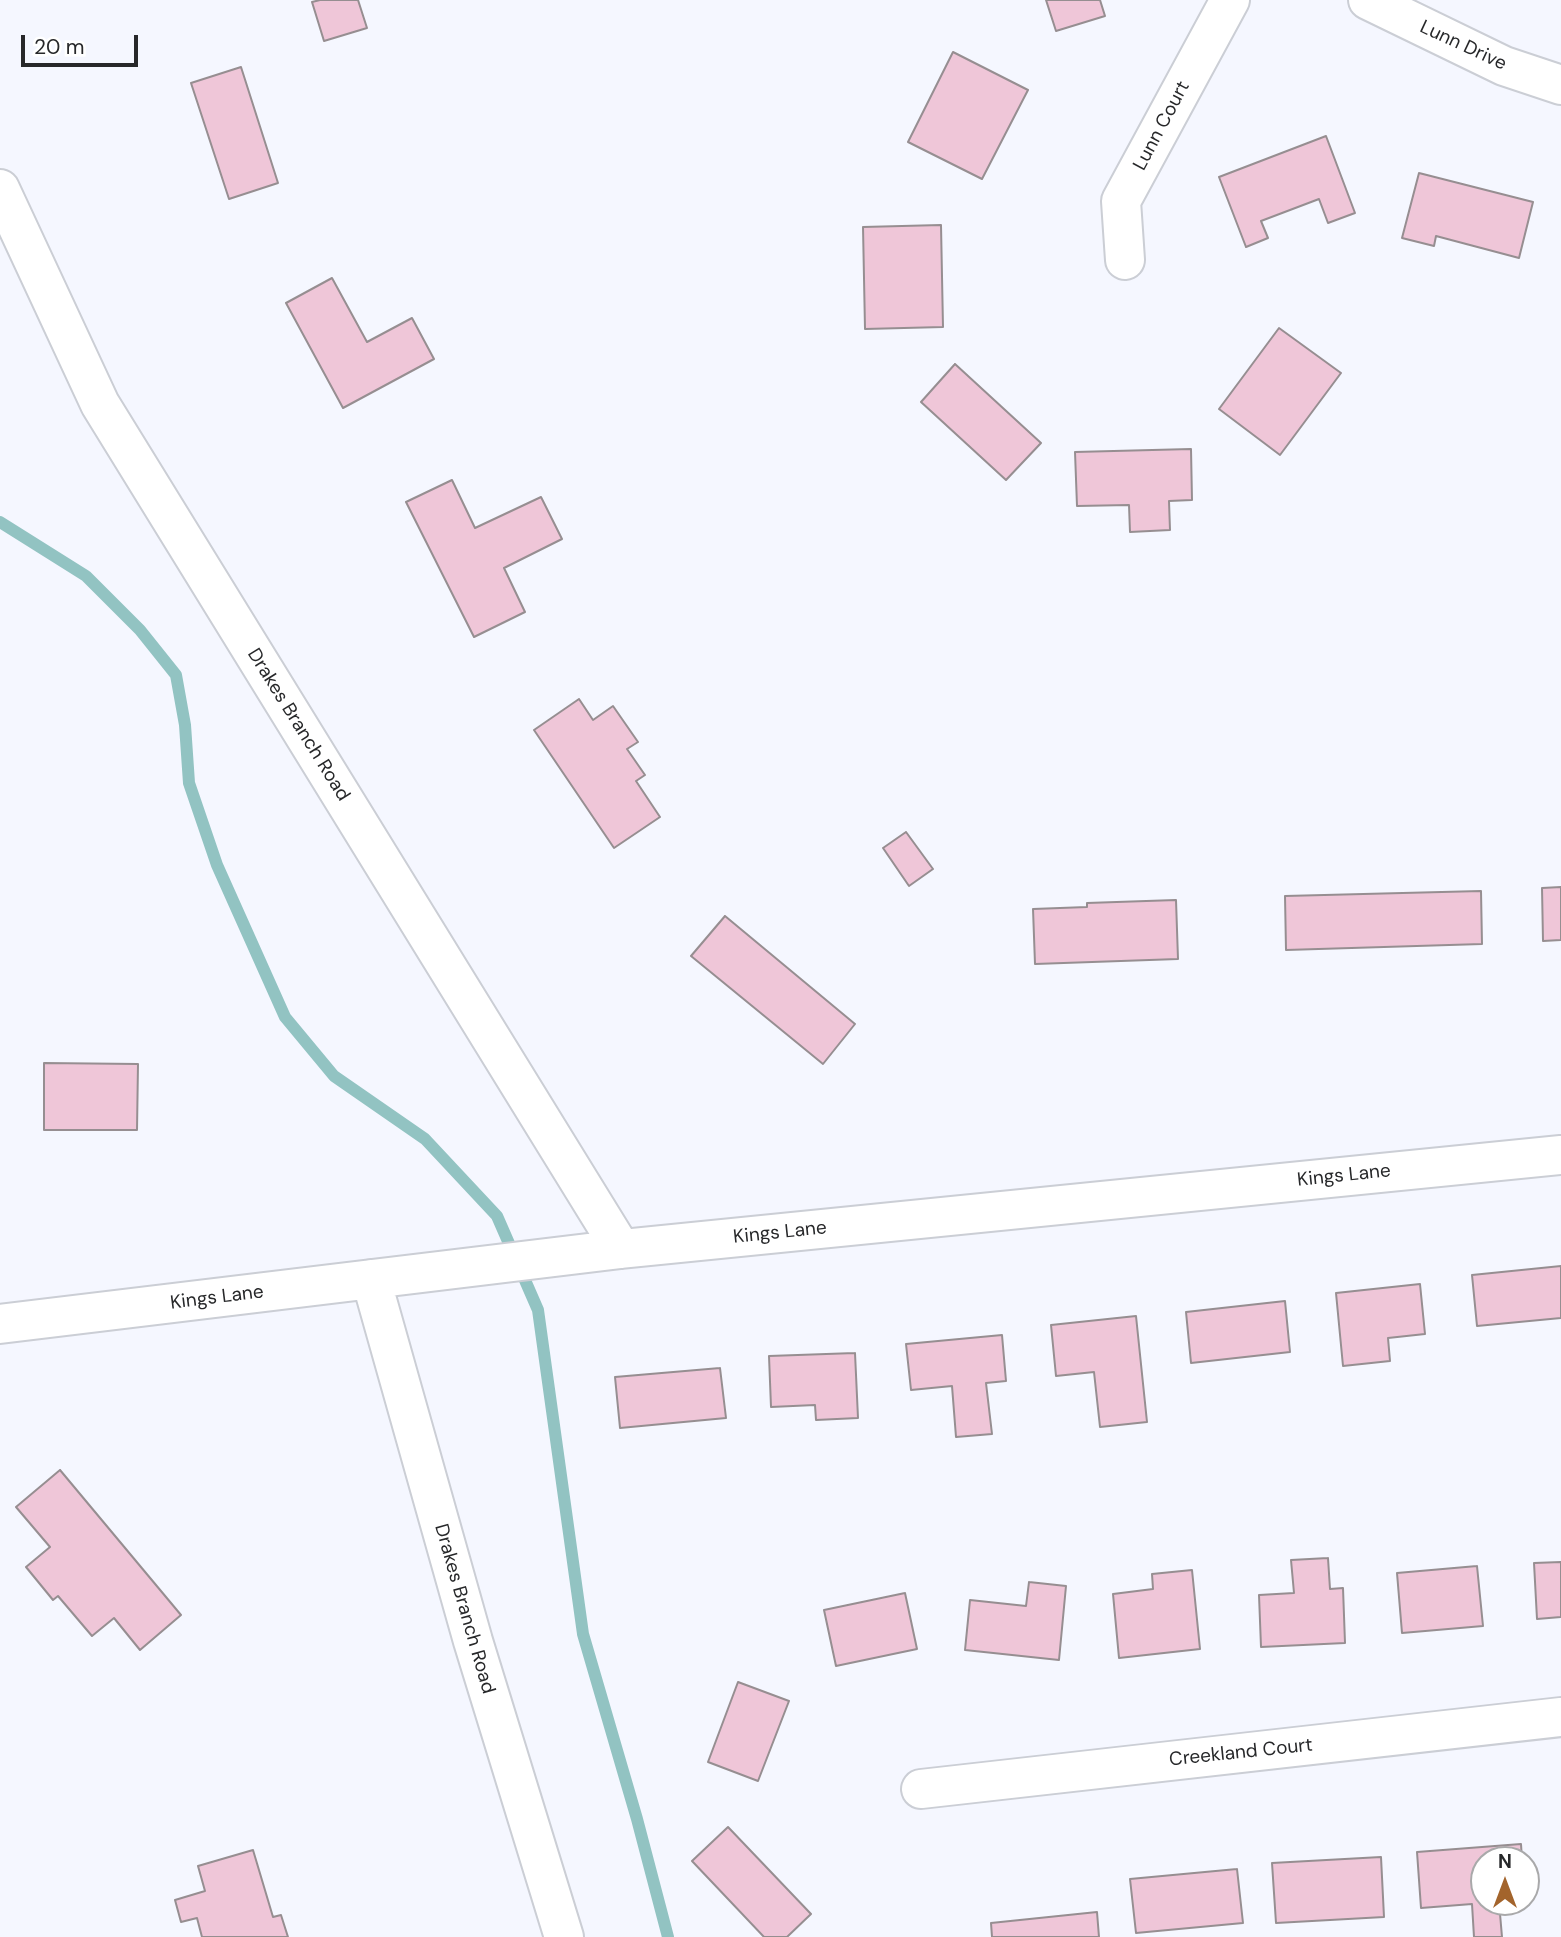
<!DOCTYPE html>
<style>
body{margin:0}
#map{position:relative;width:1561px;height:1937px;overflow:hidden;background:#f5f7ff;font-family:"DM Sans",sans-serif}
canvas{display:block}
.north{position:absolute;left:1470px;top:1846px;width:70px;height:70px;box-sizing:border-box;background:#fff;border:2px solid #a9a9aa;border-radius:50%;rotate:0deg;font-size:19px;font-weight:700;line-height:28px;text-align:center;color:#27282a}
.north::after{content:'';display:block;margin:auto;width:24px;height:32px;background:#a3642c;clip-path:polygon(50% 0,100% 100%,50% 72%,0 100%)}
.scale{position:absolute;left:21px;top:35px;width:117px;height:32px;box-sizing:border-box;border:4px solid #27282a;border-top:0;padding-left:9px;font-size:21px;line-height:24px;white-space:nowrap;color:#27282a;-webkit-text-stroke:5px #fff;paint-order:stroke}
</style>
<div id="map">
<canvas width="1561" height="1937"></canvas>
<div class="north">N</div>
<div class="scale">20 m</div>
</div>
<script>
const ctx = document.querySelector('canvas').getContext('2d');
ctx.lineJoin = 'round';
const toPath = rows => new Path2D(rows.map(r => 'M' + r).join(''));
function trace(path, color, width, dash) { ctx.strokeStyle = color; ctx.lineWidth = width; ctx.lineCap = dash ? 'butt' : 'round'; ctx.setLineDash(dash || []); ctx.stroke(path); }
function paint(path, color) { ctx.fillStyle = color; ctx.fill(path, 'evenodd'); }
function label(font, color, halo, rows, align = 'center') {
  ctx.font = font + ' "DM Sans",sans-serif'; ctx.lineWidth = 7; ctx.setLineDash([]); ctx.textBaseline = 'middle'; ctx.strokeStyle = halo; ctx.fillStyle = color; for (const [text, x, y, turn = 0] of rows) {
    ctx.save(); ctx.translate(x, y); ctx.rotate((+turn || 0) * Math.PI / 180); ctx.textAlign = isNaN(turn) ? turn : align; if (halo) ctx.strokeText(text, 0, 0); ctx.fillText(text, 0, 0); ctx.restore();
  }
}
trace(toPath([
 [0,522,86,576,140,630,176,675,185,725,189,783,217,865,285,1017,334,1076,425,1139,497,1216,538,1310,583,1634,637,1819,668,1937]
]), '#92c3c2', 12);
const building = toPath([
 [320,0,358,0,367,28,324,41,312,2,320,0],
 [1046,0,1100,0,1105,16,1056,31,1046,0],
 [953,52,1028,90,982,179,908,142,953,52],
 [241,67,278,183,229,199,191,83,241,67],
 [1326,136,1355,213,1328,223,1319,199,1261,221,1268,238,1246,247,1219,177,1326,136],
 [1419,173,1533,202,1519,258,1436,236,1434,246,1402,238,1419,173],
 [941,225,943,327,865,329,863,227,941,225],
 [332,278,367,342,412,318,434,359,343,408,286,303,332,278],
 [1279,328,1341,373,1280,455,1219,409,1279,328],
 [955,364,1041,443,1006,480,921,402,955,364],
 [1191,449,1192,500,1169,501,1170,530,1130,532,1129,505,1077,506,1075,452,1191,449],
 [452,480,475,528,541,497,562,539,504,568,525,612,474,637,406,502,452,480],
 [579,699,593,720,613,706,638,742,627,749,645,775,636,781,660,817,614,848,534,730,579,699],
 [906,832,933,869,909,886,883,848,906,832],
 [1561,887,1561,940,1543,941,1542,888,1561,887],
 [1481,891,1482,944,1286,950,1285,896,1481,891],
 [1176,900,1178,959,1035,964,1033,909,1087,907,1087,903,1176,900],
 [725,916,855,1024,823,1064,691,956,725,916],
 [44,1063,138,1064,137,1130,44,1130,44,1063],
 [1561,1266,1561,1318,1477,1326,1472,1275,1561,1266],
 [1420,1284,1425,1334,1388,1338,1390,1361,1343,1366,1336,1293,1420,1284],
 [1285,1301,1290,1352,1191,1363,1186,1312,1285,1301],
 [1136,1316,1147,1422,1100,1427,1094,1372,1056,1376,1051,1325,1136,1316],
 [1002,1335,1006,1381,986,1383,992,1434,956,1437,952,1386,911,1390,906,1344,1002,1335],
 [855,1353,858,1418,816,1420,815,1405,771,1407,769,1356,855,1353],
 [720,1368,726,1418,620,1428,615,1377,720,1368],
 [60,1470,181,1615,140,1650,114,1618,92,1636,58,1596,53,1600,26,1567,50,1547,16,1507,60,1470],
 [1328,1558,1330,1589,1343,1588,1345,1643,1261,1647,1259,1595,1294,1593,1291,1560,1328,1558],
 [1561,1562,1561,1617,1537,1619,1534,1563,1561,1562],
 [1477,1566,1483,1626,1402,1633,1397,1573,1477,1566],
 [1192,1570,1200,1649,1119,1658,1113,1594,1153,1589,1152,1574,1192,1570],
 [1029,1582,1066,1586,1059,1660,965,1650,970,1600,1026,1606,1029,1582],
 [905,1593,917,1649,836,1666,824,1610,905,1593],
 [738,1682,789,1701,758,1781,708,1762,738,1682],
 [728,1827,811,1914,787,1937,764,1937,692,1861,728,1827],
 [1521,1844,1522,1860,1484,1860,1484,1902,1499,1902,1502,1937,1474,1937,1472,1904,1421,1908,1417,1852,1521,1844],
 [253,1850,273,1917,281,1915,288,1937,202,1937,197,1918,181,1922,175,1900,205,1891,198,1866,253,1850],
 [1381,1857,1384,1917,1276,1923,1272,1863,1381,1857],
 [1237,1869,1243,1923,1136,1933,1130,1879,1237,1869],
 [1097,1912,1099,1937,992,1937,991,1923,1097,1912]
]);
paint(building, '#efc6d8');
trace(building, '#968e91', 2);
const minor = toPath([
 [1368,0,1504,66,1561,85],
 [0,189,100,404,621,1249],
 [1125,260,1121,201,1230,0],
 [371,1279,473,1641,564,1937],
 [0,1324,621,1249,1561,1155],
 [921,1789,1561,1717]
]);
trace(minor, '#cbced5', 42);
trace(minor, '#fff', 38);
label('19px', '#27282a', '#fff', [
 ["Lunn Drive",1463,46,25],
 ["Lunn Court",1162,126,-62],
 ["Drakes Branch Road",298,725,58],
 ["Kings Lane",1344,1176,-6],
 ["Kings Lane",780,1233,-6],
 ["Kings Lane",217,1298,-7],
 ["Drakes Branch Road",464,1609,74],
 ["Creekland Court",1241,1753,-6]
]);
</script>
